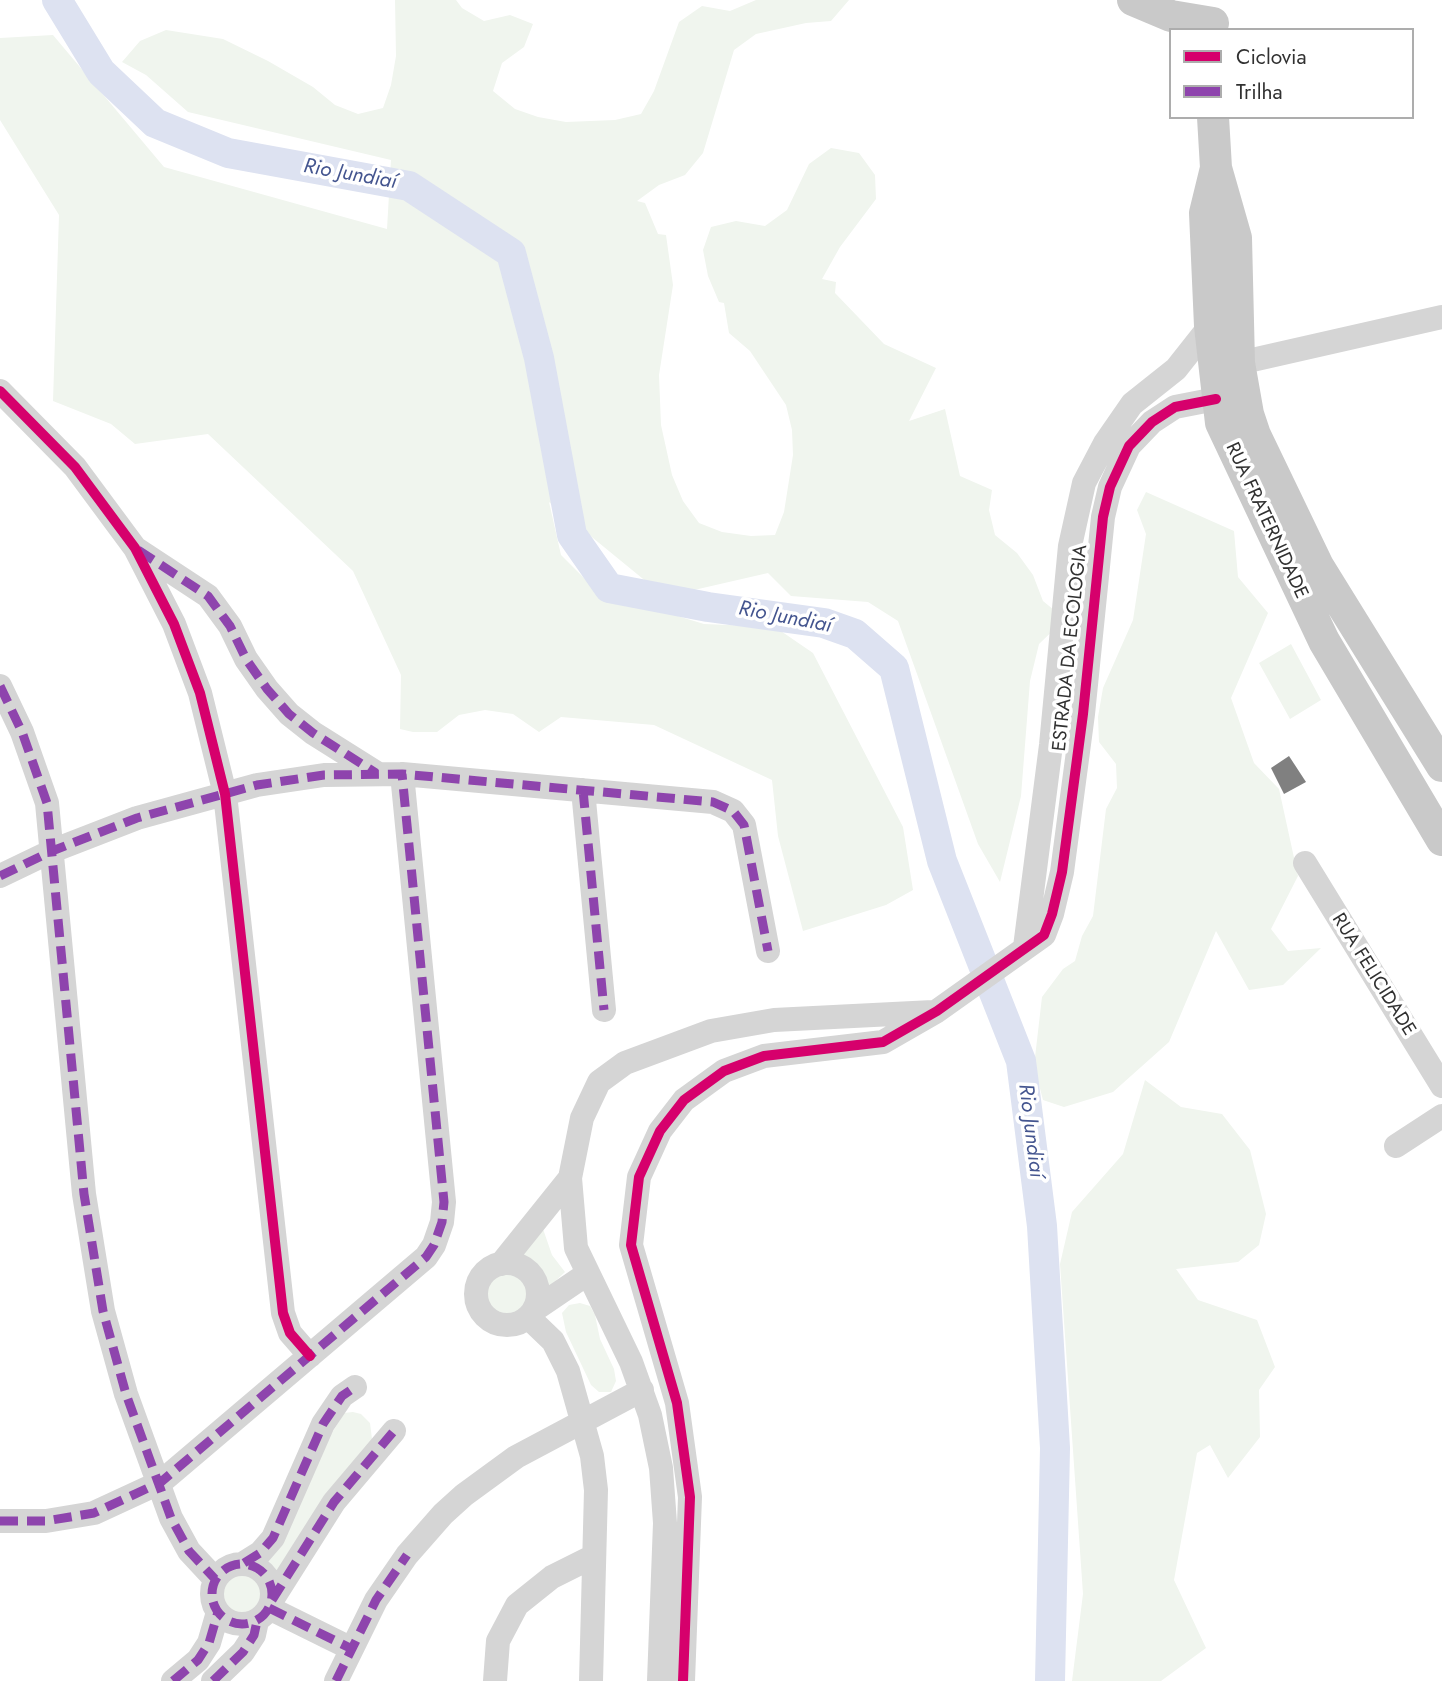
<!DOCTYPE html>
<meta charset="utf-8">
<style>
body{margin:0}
#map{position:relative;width:1442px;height:1681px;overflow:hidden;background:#fff;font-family:Jost,sans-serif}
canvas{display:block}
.legend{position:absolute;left:1169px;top:28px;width:245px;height:91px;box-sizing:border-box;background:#fff;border:2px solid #adadad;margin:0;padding:9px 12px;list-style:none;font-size:21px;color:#313131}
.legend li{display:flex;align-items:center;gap:14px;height:35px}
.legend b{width:35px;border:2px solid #adadad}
</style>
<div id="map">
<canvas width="1442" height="1681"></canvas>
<ul class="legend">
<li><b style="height:9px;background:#d6006c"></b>Ciclovia</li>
<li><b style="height:9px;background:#8e44ad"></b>Trilha</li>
</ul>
</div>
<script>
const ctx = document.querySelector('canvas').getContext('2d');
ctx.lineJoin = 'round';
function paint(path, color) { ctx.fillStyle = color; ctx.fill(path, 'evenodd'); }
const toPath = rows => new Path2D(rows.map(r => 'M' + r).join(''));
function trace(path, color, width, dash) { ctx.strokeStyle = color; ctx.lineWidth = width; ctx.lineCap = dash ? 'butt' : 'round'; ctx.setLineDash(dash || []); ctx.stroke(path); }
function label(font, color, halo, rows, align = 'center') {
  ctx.font = font + ' Jost,sans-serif'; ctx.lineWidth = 7; ctx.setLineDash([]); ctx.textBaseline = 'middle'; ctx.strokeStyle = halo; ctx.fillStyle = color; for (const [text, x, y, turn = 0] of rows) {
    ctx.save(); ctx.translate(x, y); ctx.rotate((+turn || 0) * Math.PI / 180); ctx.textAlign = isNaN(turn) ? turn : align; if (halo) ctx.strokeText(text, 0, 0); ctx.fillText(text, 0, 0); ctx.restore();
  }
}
paint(toPath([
 [395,0,456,0,462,8,484,21,510,15,533,24,524,47,502,63,493,91,515,109,538,117,566,122,615,120,641,114,654,91,679,22,702,6,730,11,756,0,849,0,831,21,806,23,756,34,734,50,703,153,685,175,659,185,637,201,645,203,658,234,666,235,673,285,659,375,661,425,672,475,683,501,699,523,722,532,751,536,775,535,784,512,793,455,792,430,786,405,750,351,729,333,724,303,719,302,708,276,703,250,711,227,736,221,765,226,787,210,809,164,831,148,859,153,875,175,876,199,840,247,822,279,836,282,835,293,884,344,936,368,909,421,945,409,960,476,992,490,989,510,995,535,1017,553,1033,575,1043,601,1065,619,1039,644,1030,681,1021,796,1000,882,978,844,898,621,868,602,791,596,768,573,694,590,648,583,549,502,561,555,598,592,704,624,775,627,813,653,903,827,913,890,886,905,803,931,778,836,772,780,654,725,561,717,539,732,513,714,485,710,459,715,437,732,413,732,400,729,401,675,353,571,208,434,135,444,111,424,53,401,59,215,0,120,0,38,53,35,164,167,387,229,391,160,188,112,146,75,122,62,140,41,166,30,223,39,268,61,313,87,335,105,358,114,383,108,391,85,396,56],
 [1146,492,1234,531,1238,577,1268,613,1231,698,1254,763,1279,789,1298,876,1271,929,1288,951,1321,948,1283,985,1249,990,1216,931,1169,1042,1113,1092,1064,1107,1043,1100,1034,1066,1042,997,1063,969,1075,961,1082,936,1093,916,1106,809,1117,788,1116,764,1099,742,1098,717,1103,688,1133,620,1146,534,1137,510],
 [1291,644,1321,700,1290,719,1259,663],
 [1145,1080,1181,1107,1222,1114,1250,1150,1266,1214,1259,1245,1238,1262,1176,1269,1198,1300,1257,1320,1275,1367,1259,1390,1260,1437,1228,1478,1210,1445,1197,1453,1174,1580,1206,1648,1161,1681,1072,1681,1083,1594,1060,1264,1072,1212,1123,1154],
 [542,1226,552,1255,565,1272,549,1287,536,1266,520,1256],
 '484 1295a22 22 0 1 1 44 0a22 22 0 1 1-44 0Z',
 [580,1303,590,1306,595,1315,600,1339,614,1369,616,1381,611,1392,599,1392,591,1385,566,1332,562,1313,569,1305],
 [353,1412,361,1414,370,1423,372,1439,277,1571,266,1560,327,1441,344,1413],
 '221 1593a20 20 0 1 1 40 0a20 20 0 1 1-40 0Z'
]), '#f0f5ee');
trace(toPath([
 [57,0,101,72,155,123,228,153,409,186,511,253,539,358,572,535,609,588,708,607,824,623,855,634,894,668,942,861,1021,1061,1042,1226,1055,1448,1050,1681]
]), '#dde2f1', 30);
paint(toPath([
 [1289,756,1306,782,1284,794,1271,768]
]), '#808080');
trace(toPath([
 [1239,363,1442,317],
 [0,391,75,467,135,548,174,624,200,693,225,794,283,1313,290,1333,310,1356],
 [135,548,208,596,230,626,246,659,267,689,289,714,313,733,375,772],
 [0,686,22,732,47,803,84,1194,103,1311,126,1394,171,1518,189,1551,215,1579],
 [583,790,604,1010],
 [1305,863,1442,1086],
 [0,876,52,851,137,818,257,785,324,775,402,774,713,802,733,811,744,825,768,951],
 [1025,947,1051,745,1070,546,1084,483,1105,443,1132,404,1176,369,1210,326],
 [1396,1146,1442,1116],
 '476 1294a31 31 0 1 1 62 0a31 31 0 1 1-62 0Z',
 [501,1264,570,1178],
 [534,1310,587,1274],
 [528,1317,553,1341,568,1371,592,1456,596,1490,591,1681],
 [0,1521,46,1521,94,1513,161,1482,426,1257,434,1245,442,1222,444,1202,402,774],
 [244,1563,260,1553,273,1538,323,1424,342,1396,355,1387],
 '212 1594a30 30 0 1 1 60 0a30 30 0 1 1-60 0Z',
 [272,1600,334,1502,394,1431],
 [269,1608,350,1648],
 [173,1681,198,1660,209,1643,218,1612],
 [213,1681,243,1652,254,1635,257,1621],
 [336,1681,376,1600,407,1555,443,1514,464,1495,516,1457,642,1390],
 [495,1681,498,1641,517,1605,552,1577,594,1556],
 [659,1681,665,1523,661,1468,650,1415,631,1362,576,1248,570,1178,582,1118,599,1082,625,1063,711,1031,774,1020,933,1012],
 [683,1681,690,1497,677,1403,631,1245,639,1177,660,1131,684,1100,724,1071,764,1056,883,1042,937,1011,1044,935,1052,914,1062,872,1083,714,1103,517,1110,487,1129,446,1152,422,1175,407,1216,399]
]), '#d5d5d5', 24);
trace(toPath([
 [1133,0,1171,16,1213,23],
 [1213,117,1216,168,1236,238,1239,363,1248,414,1255,435,1318,566,1442,766],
 [1216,168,1205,213,1210,326,1221,423,1324,641,1442,840]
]), '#c9c9c9', 32);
trace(toPath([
 [138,550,208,596,230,626,246,659,267,689,289,714,313,733,376,773],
 [0,686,22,732,47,803,84,1194,103,1311,126,1394,171,1518,189,1551,215,1579],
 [583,790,604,1010],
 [0,876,52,851,137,818,257,785,324,775,402,774,713,802,733,811,744,825,768,951],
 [0,1521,46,1521,94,1513,161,1482,426,1257,434,1245,442,1222,444,1202,402,774],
 [244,1563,260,1553,273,1538,323,1424,342,1396,355,1387],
 '212 1594a30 30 0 1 1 60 0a30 30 0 1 1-60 0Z',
 [272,1600,334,1502,394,1431],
 [269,1608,350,1648],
 [173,1681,198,1660,209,1643,218,1612],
 [213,1681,243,1652,254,1635,257,1621],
 [336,1681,376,1600,407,1555]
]), '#8e44ad', 9, [18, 9]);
trace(toPath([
 [0,391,75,467,135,548,174,624,200,693,225,794,283,1313,290,1333,310,1356],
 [683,1681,690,1497,677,1403,631,1245,639,1177,660,1131,684,1100,724,1071,764,1056,883,1042,937,1011,1044,935,1052,914,1062,872,1083,714,1103,517,1110,487,1129,446,1152,422,1175,407,1216,399]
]), '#d6006c', 10);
label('19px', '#313131', '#fff', [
 ["RUA FRATERNIDADE",1266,521,65],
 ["ESTRADA DA ECOLOGIA",1071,648,-84],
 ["RUA FELICIDADE",1373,975,58]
]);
label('italic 21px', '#44558f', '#fff', [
 ["Rio Jundiaí",350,175,10],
 ["Rio Jundiaí",785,618,11],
 ["Rio Jundiaí",1030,1131,83]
]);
</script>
